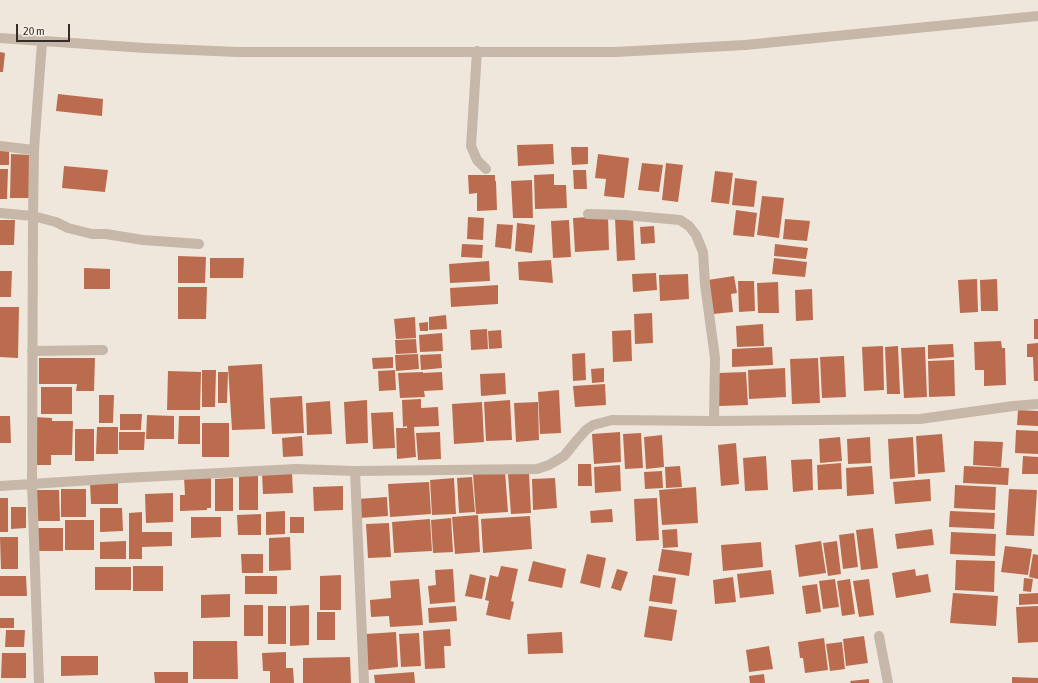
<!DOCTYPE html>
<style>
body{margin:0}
#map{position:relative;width:1038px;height:683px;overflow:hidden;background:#efe7dc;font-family:"Asap Condensed",sans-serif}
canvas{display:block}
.scale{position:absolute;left:16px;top:24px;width:54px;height:18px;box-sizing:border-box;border:2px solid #342c28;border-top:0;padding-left:5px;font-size:12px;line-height:14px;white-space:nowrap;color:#342c28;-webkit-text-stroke:3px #f8f1e8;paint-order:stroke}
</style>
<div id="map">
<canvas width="1038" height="683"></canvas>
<div class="scale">20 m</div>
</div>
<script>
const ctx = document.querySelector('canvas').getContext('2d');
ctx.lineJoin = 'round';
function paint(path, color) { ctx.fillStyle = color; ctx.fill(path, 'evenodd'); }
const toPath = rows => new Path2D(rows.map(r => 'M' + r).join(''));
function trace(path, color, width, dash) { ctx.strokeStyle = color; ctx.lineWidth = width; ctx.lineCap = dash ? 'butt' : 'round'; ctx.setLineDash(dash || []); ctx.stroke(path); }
paint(toPath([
 [0,52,5,53,3,72,0,72],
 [58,94,103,99,102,116,56,111],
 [553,144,554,164,518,166,517,145],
 [571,147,588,147,588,164,572,165],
 [0,149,9,149,9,165,0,165],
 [11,154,31,155,29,198,10,198],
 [598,154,629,158,624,198,604,196,606,179,595,178],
 [642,163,663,165,659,192,638,190],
 [666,163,683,165,678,202,662,200],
 [64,166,108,170,105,192,62,188],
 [0,169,8,169,7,199,0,199],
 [573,170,586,170,587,189,574,189],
 [715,171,733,173,729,204,711,202],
 [554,174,554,185,566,185,567,208,535,209,534,175],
 [468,175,495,175,495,181,496,181,497,210,477,211,477,193,469,194],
 [735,178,757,181,754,207,732,205],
 [532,180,533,218,513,218,511,181],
 [762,196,784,198,779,238,757,235],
 [736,210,757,213,754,237,733,235],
 [608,216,609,250,575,252,573,218],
 [468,217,484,218,483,240,467,239],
 [633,217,635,260,617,261,615,218],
 [785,219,810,221,807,241,783,239],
 [0,220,15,220,14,245,0,245],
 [569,220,571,257,553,258,551,221],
 [517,223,535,225,532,253,515,251],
 [497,224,513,225,511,249,495,247],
 [654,226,655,243,641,244,640,227],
 [462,244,483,245,482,258,461,257],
 [775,244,808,248,806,259,774,256],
 [178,256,206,257,205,283,178,283],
 [210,258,244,258,243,278,210,278],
 [774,258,807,262,805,277,772,274],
 [551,260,553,283,519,280,518,262],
 [489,261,490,281,450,283,449,264],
 [84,268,110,269,110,289,84,289],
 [0,271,12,271,11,297,0,297],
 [656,273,657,290,633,292,632,274],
 [688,274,689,299,660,301,659,275],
 [734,276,737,293,731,294,733,312,713,314,708,280],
 [977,279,978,312,960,313,958,280],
 [997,279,998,311,981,311,980,280],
 [738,281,754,281,755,311,739,312],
 [778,282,779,313,758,313,757,283],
 [498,285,498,304,451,307,450,288],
 [178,287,207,287,206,319,178,319],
 [812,289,813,320,796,321,795,290],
 [0,307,19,307,18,358,0,357],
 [652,313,653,343,635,344,634,314],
 [446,315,447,329,429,330,429,317],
 [415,317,416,338,396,339,394,319],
 [1034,319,1038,319,1038,339,1034,339],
 [428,322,428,331,420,331,419,323],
 [763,324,764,346,737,347,736,326],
 [487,329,488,349,471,350,470,330],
 [501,330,502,348,489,349,488,331],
 [631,330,632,361,613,362,612,331],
 [442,333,443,351,420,352,419,335],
 [416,339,417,353,396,354,395,340],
 [1001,341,1002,348,1005,348,1006,385,984,386,984,370,975,370,974,342],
 [1038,343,1038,381,1034,381,1033,357,1027,357,1027,344],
 [953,344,954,357,928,359,928,345],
 [883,346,884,390,864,391,862,347],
 [898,346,900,394,887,394,885,347],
 [772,347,773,365,732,367,732,349],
 [925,347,927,397,904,398,901,348],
 [585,353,586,380,573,381,572,354],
 [418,354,419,369,396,371,395,355],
 [441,354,442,368,421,370,420,355],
 [844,356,846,397,822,398,820,357],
 [393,357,393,368,373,369,372,358],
 [39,358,95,358,94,391,76,391,77,384,39,384],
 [818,358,820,403,792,404,790,359],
 [954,360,955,396,929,397,928,361],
 [262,364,265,429,232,430,228,366],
 [604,368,604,382,592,383,591,369],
 [785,368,786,397,749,399,748,370],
 [202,370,216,370,215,407,202,407],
 [395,370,396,390,379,391,378,371],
 [168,371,201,372,200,410,167,410],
 [218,372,228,372,227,403,218,403],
 [423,372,423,373,442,372,443,390,424,391,425,397,400,398,398,373],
 [746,372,748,405,719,406,718,373],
 [505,373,506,394,481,396,480,374],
 [605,384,606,405,575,407,573,386],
 [41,387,72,387,72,414,41,414],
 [559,390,561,433,540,434,538,392],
 [99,395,114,395,113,423,99,423],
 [302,396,304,433,272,434,270,398],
 [421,399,421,408,438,407,439,426,414,427,416,457,397,459,396,428,407,428,407,426,403,427,402,400],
 [367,400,368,443,346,444,344,402],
 [510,400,512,440,486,441,484,402],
 [330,401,332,434,307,435,306,403],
 [482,402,484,442,454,444,452,404],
 [538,402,539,440,516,442,514,403],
 [1018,410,1038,411,1038,426,1017,425],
 [393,412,395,448,373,449,371,413],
 [120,414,142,414,141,430,120,430],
 [147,415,174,416,174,439,146,439],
 [0,416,10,416,11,443,0,443],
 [179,416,200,416,200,444,178,444],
 [35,417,52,418,52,421,73,421,72,455,51,455,51,465,35,465],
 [202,423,229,423,229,457,202,457],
 [97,427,118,427,118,454,96,454],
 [75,429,94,429,94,461,75,461],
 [1016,430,1038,431,1038,454,1015,453],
 [119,432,145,432,144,450,119,450],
 [440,432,441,459,418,460,416,433],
 [620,432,621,462,594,464,592,434],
 [641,433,643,468,625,469,623,434],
 [942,434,945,472,918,474,916,436],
 [662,435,664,467,646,469,644,437],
 [302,436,303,456,283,457,282,438],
 [840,437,842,461,820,463,819,439],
 [870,437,871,463,848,464,847,439],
 [913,437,915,477,890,479,888,439],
 [974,441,1003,442,1001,467,973,465],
 [736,443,739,484,721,486,718,445],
 [766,456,768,490,745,491,743,458],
 [1023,456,1038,457,1038,474,1022,474],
 [812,459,813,490,793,492,791,460],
 [841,463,842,489,818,490,817,465],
 [578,464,591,464,592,486,578,486],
 [620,465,621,491,595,493,594,467],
 [680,466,682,487,666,488,665,467],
 [872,466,874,494,847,496,846,468],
 [964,466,1009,468,1008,485,963,483],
 [505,471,508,512,476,514,473,474],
 [662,471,663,488,645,489,644,472],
 [262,473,292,473,293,493,263,494],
 [529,473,531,513,511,514,508,474],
 [258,474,258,510,239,510,239,475],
 [211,476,211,508,207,508,207,510,180,511,180,495,185,495,184,477],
 [472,477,475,512,459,513,457,478],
 [233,478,233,511,215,511,215,479],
 [454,478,456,514,432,515,430,480],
 [555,478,557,508,533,510,532,479],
 [930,479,931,501,895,504,893,482],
 [429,482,431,514,390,517,388,484],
 [90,483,118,483,118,504,91,504],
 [955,485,996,487,995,510,954,508],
 [343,486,343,510,314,511,313,487],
 [696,487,698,523,662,525,659,490],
 [61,489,86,489,86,517,61,517],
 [1009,489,1037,490,1034,536,1006,535],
 [36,490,59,490,60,521,36,521],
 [173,493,173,522,146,523,145,494],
 [387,497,388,516,359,518,357,499],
 [0,498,8,498,8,532,0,532],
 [657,498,659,540,636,541,634,499],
 [11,507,26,507,26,528,11,529],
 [100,508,122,508,123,531,100,532],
 [612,509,613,522,591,523,590,511],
 [285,511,285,534,266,535,266,512],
 [950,511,995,513,994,529,949,527],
 [142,512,142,532,172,532,172,546,142,547,142,559,129,559,129,513],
 [261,514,261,535,238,535,237,515],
 [478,515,480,552,455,554,452,517],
 [530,516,532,549,483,553,481,519],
 [191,517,221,517,221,537,191,538],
 [290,517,304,517,304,533,290,533],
 [451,518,453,552,433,553,431,520],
 [430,519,432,551,394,553,392,522],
 [65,520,94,520,94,550,65,550],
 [389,523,391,557,368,558,366,524],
 [38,528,63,528,63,551,38,551],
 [873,528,878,568,861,570,856,530],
 [677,529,678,547,663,548,662,530],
 [932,529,934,545,897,549,895,534],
 [951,532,996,534,995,556,950,554],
 [854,533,858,567,843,569,839,535],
 [0,537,18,537,18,569,1,569],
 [290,537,291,570,269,571,269,538],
 [126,541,126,559,100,559,100,542],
 [821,541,826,573,799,577,795,545],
 [837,541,841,574,828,576,823,543],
 [761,542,763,567,723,571,721,545],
 [1005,546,1032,549,1028,575,1001,572],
 [662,549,692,553,689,576,658,571],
 [241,554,263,554,263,573,242,573],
 [587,554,606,558,600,588,580,583],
 [1033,554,1038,555,1038,579,1029,577],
 [956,560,995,561,994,592,955,590],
 [533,561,566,569,562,588,528,581],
 [133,566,163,566,163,591,133,591],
 [501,566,518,569,511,601,514,602,510,620,486,615,489,601,485,600,490,575,498,577],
 [95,567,131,567,131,590,95,590],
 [453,569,455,602,430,604,428,586,436,585,435,570],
 [617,569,628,572,621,591,611,588],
 [915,569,916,576,928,574,931,592,896,598,892,573],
 [771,570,774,594,740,598,737,574],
 [470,574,486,578,482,599,465,596],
 [341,575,341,610,320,610,320,576],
 [653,575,676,578,672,604,649,601],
 [0,576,26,576,27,596,0,596],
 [245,576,277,576,277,594,245,594],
 [733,577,736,602,715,604,713,580],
 [1024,578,1033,579,1031,592,1023,591],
 [419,579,423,625,390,627,389,616,371,617,370,600,391,598,390,581],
 [835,579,839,607,823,609,819,581],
 [850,579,855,614,842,616,837,581],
 [869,579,874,615,859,617,853,581],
 [817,584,821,612,806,614,802,586],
 [953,593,998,596,996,626,950,623],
 [1038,593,1038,604,1019,605,1019,594],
 [230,594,230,617,201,618,201,595],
 [244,605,263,605,263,636,244,636],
 [309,605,309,645,290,646,290,606],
 [268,606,286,606,286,644,268,644],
 [456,606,457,621,429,623,428,608],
 [649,606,677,610,672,641,644,637],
 [1038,606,1038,642,1018,643,1016,607],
 [317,612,335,612,335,640,317,640],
 [0,618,14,618,14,628,0,628],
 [450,629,451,646,444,646,445,668,425,669,423,631],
 [6,630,25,630,24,647,5,647],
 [396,632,398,667,368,670,366,634],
 [562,632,563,653,528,654,527,634],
 [419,633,421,666,401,667,399,634],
 [864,636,868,663,846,666,843,639],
 [824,638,828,670,805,673,803,658,800,658,798,642],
 [193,641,237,641,238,679,193,679],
 [842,642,845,669,830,671,826,644],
 [769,646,773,669,749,672,746,650],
 [286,652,286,668,293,668,294,683,270,683,270,671,263,671,262,653],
 [2,653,26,653,26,678,1,678],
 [61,656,98,656,98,675,61,676],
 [350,657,351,683,303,683,303,658],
 [154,672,188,672,188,683,155,683],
 [414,672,415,683,375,683,374,675],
 [764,674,765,683,750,683,749,676],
 [1012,677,1038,678,1038,683,1012,683],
 [869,679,869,683,851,683,850,681]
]), '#bb6c4e');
trace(toPath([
 [0,38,145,48,237,52,616,52,745,45,1038,16],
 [477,51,471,146,477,160,486,169],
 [0,146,34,150],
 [0,213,33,216,56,222,68,228,92,234,106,234,143,240,199,244],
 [588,214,624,215,680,220,689,226,696,235,703,252,705,284,715,358,714,421],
 [32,351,103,350],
 [355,471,364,683],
 [0,486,124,478,296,469,355,471,537,469,549,465,564,456,577,440,586,430,593,425,612,420,714,421,920,419,1013,406,1038,404],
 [879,636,888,683],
 [39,683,32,483,33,216,34,150,42,42]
]), '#c6b7a9', 10);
</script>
